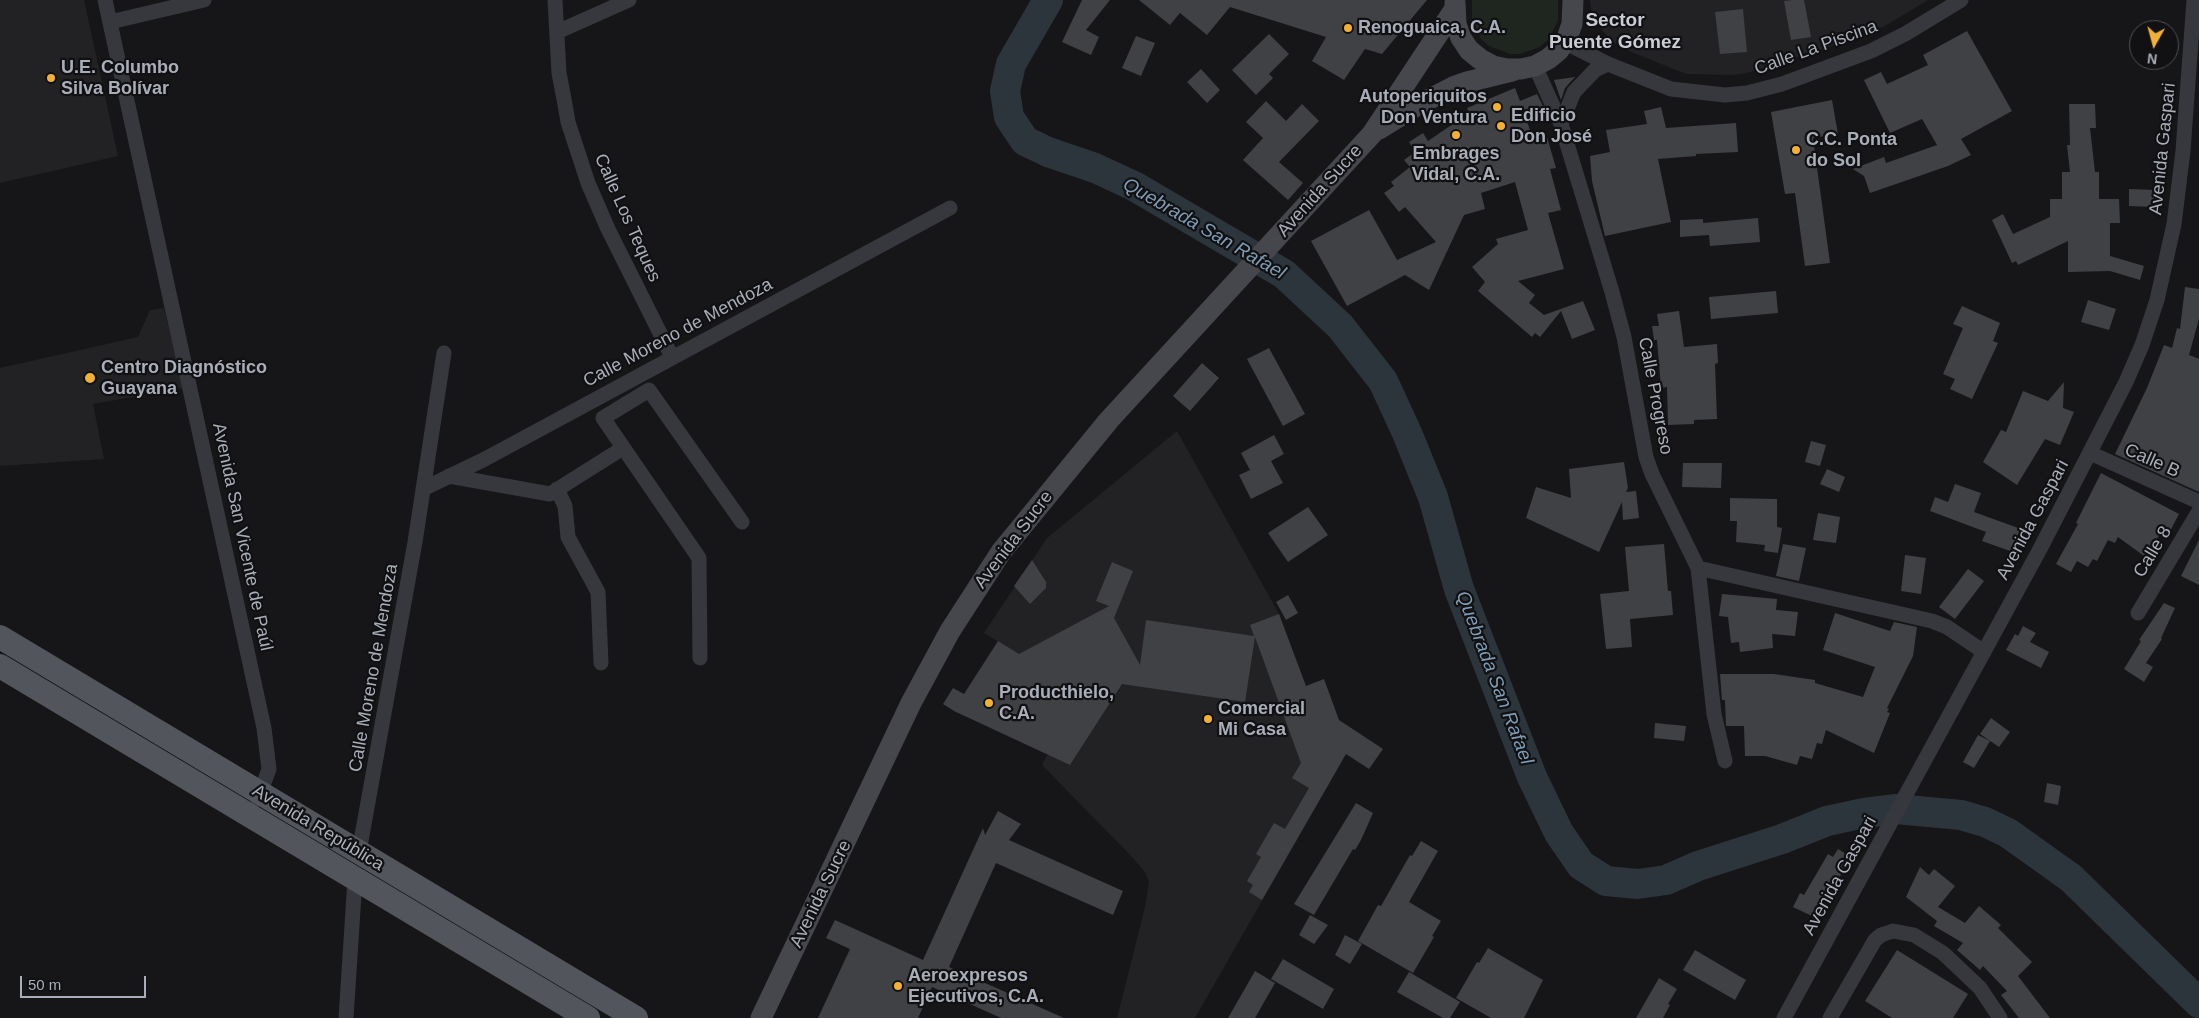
<!DOCTYPE html>
<meta charset="utf-8">
<style>
body{margin:0}
#map{position:relative;width:2199px;height:1018px;overflow:hidden;background:#161618;font-family:Arial,sans-serif}
canvas{display:block}
.north{position:absolute;left:2129px;top:20px;width:50px;height:50px;box-sizing:border-box;background:#111113;border:1px solid #4d4f55;border-radius:50%;rotate:187deg;font-size:14px;font-weight:700;line-height:20px;text-align:center;color:#a8adb8}
.north::after{content:'';display:block;margin:auto;width:18px;height:22px;background:#f2b134;clip-path:polygon(50% 0,100% 100%,50% 72%,0 100%)}
.scale{position:absolute;left:20px;top:976px;width:126px;height:22px;box-sizing:border-box;border:2px solid #a8adb8;border-top:0;padding-left:6px;font-size:15px;line-height:18px;white-space:nowrap;color:#a8adb8;-webkit-text-stroke:4px #111113;paint-order:stroke}
</style>
<div id="map">
<canvas width="2199" height="1018"></canvas>
<div class="north">N</div>
<div class="scale">50 m</div>
</div>
<script>
const ctx = document.querySelector('canvas').getContext('2d');
ctx.lineJoin = 'round';
function paint(path, color) { ctx.fillStyle = color; ctx.fill(path, 'evenodd'); }
const toPath = rows => new Path2D(rows.map(r => 'M' + r).join(''));
function trace(path, color, width, dash) { ctx.strokeStyle = color; ctx.lineWidth = width; ctx.lineCap = dash ? 'butt' : 'round'; ctx.setLineDash(dash || []); ctx.stroke(path); }
function label(font, color, halo, rows, align = 'center') {
  ctx.font = font + ' Arial,sans-serif'; ctx.lineWidth = 4.5; ctx.setLineDash([]); ctx.textBaseline = 'middle'; ctx.strokeStyle = halo; ctx.fillStyle = color; for (const [text, x, y, turn = 0] of rows) {
    ctx.save(); ctx.translate(x, y); ctx.rotate((+turn || 0) * Math.PI / 180); ctx.textAlign = isNaN(turn) ? turn : align; if (halo) ctx.strokeText(text, 0, 0); ctx.fillText(text, 0, 0); ctx.restore();
  }
}
paint(toPath([
 [0,0,84,0,118,156,0,183],
 [1590,0,1928,0,1885,26,1821,50,1747,73,1734,75,1686,74,1629,51,1613,42,1602,30,1591,9],
 [164,308,183,388,93,404,104,459,0,466,0,368,138,337,150,310],
 [1177,431,1279,614,1331,755,1342,761,1195,1018,1117,1018,1145,907,1149,882,1145,872,1133,858,1042,765,1048,754,1071,764,1106,707,984,633,1047,538]
]), '#222225');
paint(toPath([
 [1472,0,1558,0,1558,21,1548,40,1540,47,1520,54,1510,54,1489,46,1481,39,1472,21]
]), '#1e261f');
trace(toPath([
 [1048,0,1011,64,1005,91,1009,117,1025,141,1048,152,1095,168,1134,186,1284,274,1340,326,1383,381,1407,433,1433,497,1459,589,1532,777,1559,833,1581,865,1606,881,1638,884,1666,880,1698,866,1782,839,1827,821,1864,813,1896,809,1961,815,1985,822,2008,833,2071,878,2199,1003]
]), '#2c353c', 30);
paint(toPath([
 [1082,0,1110,0,1086,30,1099,37,1091,55,1062,42],
 [1139,0,1427,0,1382,54,1365,49,1344,80,1312,61,1326,37,1230,7,1207,35,1180,13,1170,25],
 [1792,0,1804,0,1811,37,1791,40,1784,1],
 [1743,9,1747,52,1720,54,1715,12],
 [1967,31,2012,111,1961,139,1971,155,1948,166,1870,193,1864,176,1853,169,1884,157,1886,163,1937,145,1922,119,1890,133,1864,80,1881,72,1887,84,1928,65,1923,55],
 [1269,34,1289,54,1269,74,1273,78,1256,95,1232,70],
 [1136,36,1155,43,1141,76,1122,68],
 [1201,69,1220,90,1207,103,1187,82],
 [1575,77,1565,88,1561,100,1554,80],
 [1515,88,1520,101,1537,94,1543,106,1541,106,1542,110,1525,116,1534,141,1547,137,1556,168,1550,169,1561,210,1548,213,1564,269,1518,281,1535,295,1529,303,1544,315,1583,301,1595,330,1572,339,1561,311,1540,337,1535,333,1532,337,1478,291,1485,282,1472,267,1498,244,1496,239,1528,230,1515,182,1481,193,1485,209,1464,215,1429,290,1405,275,1347,306,1311,241,1369,210,1397,260,1436,242,1405,207,1399,212,1384,193,1394,186,1391,182,1410,167,1404,160,1415,152,1409,142,1423,133,1428,141,1469,113,1467,108],
 [1832,100,1838,134,1813,138,1830,263,1805,266,1795,193,1785,194,1771,112],
 [1266,101,1286,121,1302,104,1319,121,1279,162,1303,183,1288,200,1243,160,1263,138,1246,122],
 [2069,104,2095,104,2096,128,2090,128,2095,172,2099,172,2099,199,2119,199,2120,223,2110,223,2110,256,2144,266,2140,280,2110,271,2068,272,2068,241,2018,265,2016,261,2012,263,1992,220,2003,214,2013,234,2050,217,2050,199,2062,199,2062,172,2070,172,2067,145,2070,145],
 [1661,107,1666,128,1736,123,1738,152,1696,154,1696,156,1658,159,1671,222,1605,236,1592,181,1590,156,1610,152,1606,130,1647,124,1644,111],
 [2129,189,2155,190,2154,207,2129,206],
 [1758,218,1760,242,1710,246,1709,235,1680,237,1680,220,1703,219,1703,223],
 [2185,287,2199,289,2199,319,2189,355,2199,359,2199,492,2115,454,2147,388,2164,345,2172,348,2177,328,2180,329],
 [1776,291,1778,313,1711,319,1709,297],
 [2088,300,2116,309,2109,330,2081,322],
 [1962,306,2000,323,1993,341,1998,343,1972,399,1950,389,1955,379,1943,374,1963,328,1953,324],
 [1679,311,1684,347,1717,344,1718,363,1715,364,1717,419,1694,420,1694,424,1668,425,1667,387,1661,388,1657,340,1654,340,1652,326,1659,326,1657,314],
 [1269,348,1305,414,1283,426,1247,359],
 [1202,363,1219,378,1190,411,1173,396],
 [2064,382,2063,408,2074,412,2060,445,2045,439,2017,485,1983,462,2001,430,2006,432,2023,391,2048,401],
 [1274,435,1284,454,1271,461,1283,483,1251,499,1239,475,1250,470,1241,453],
 [1811,441,1826,445,1820,466,1805,462],
 [1624,462,1628,488,1626,492,1636,491,1639,518,1623,520,1622,502,1599,552,1526,518,1536,487,1571,498,1569,469],
 [1683,463,1722,463,1721,488,1682,487],
 [1827,469,1845,477,1839,492,1820,484],
 [2101,473,2179,514,2167,537,2161,533,2144,556,2118,537,2115,543,2108,540,2097,561,2093,559,2088,567,2077,561,2071,572,2056,564,2078,524,2076,523],
 [1955,484,1981,493,1974,512,2021,529,2010,551,1982,541,1986,532,1930,511,1935,497,1948,502],
 [1730,498,1777,499,1777,527,1782,528,1778,553,1764,551,1765,545,1736,542,1737,521,1730,521],
 [1308,507,1328,535,1288,562,1268,533],
 [1818,513,1840,517,1836,543,1813,540],
 [2199,540,2199,585,2181,576],
 [1664,544,1668,591,1671,591,1673,615,1630,619,1632,647,1606,649,1600,594,1629,591,1625,547],
 [1783,544,1806,548,1799,581,1776,576],
 [1905,555,1926,558,1921,594,1901,591],
 [1032,560,1046,582,1046,588,1030,604,1014,586],
 [1112,562,1133,571,1114,618,1140,665,1146,620,1254,636,1250,625,1279,614,1306,686,1324,679,1339,720,1383,749,1369,769,1346,754,1262,900,1249,892,1253,885,1247,881,1261,857,1256,854,1274,823,1285,829,1309,788,1292,778,1301,763,1255,637,1245,702,1122,684,1070,765,954,711,943,704,953,688,964,694,998,641,1019,654,1109,606,1096,601],
 [1968,569,1984,581,1955,619,1939,607],
 [1722,594,1777,599,1776,610,1798,612,1795,636,1772,634,1773,648,1740,652,1739,642,1731,643,1728,617,1719,616],
 [1288,595,1298,613,1286,620,1276,602],
 [2164,603,2175,608,2161,638,2162,639,2146,663,2153,667,2144,682,2124,669,2141,641,2139,640],
 [1835,613,1890,631,1894,622,1917,627,1913,656,1887,708,1889,709,1887,712,1890,713,1874,753,1826,730,1822,744,1817,743,1812,759,1800,756,1797,765,1765,756,1745,756,1744,726,1726,726,1725,700,1722,700,1720,674,1774,674,1815,680,1815,683,1863,697,1875,667,1823,650],
 [2023,626,2036,633,2030,642,2049,652,2041,668,2006,650,2015,634,2018,636],
 [1991,718,2010,732,1999,747,1980,734],
 [1655,723,1686,726,1684,741,1654,738],
 [1978,735,1990,741,1974,768,1963,762],
 [2047,783,2061,786,2058,805,2044,802],
 [1356,803,1373,813,1361,840,1355,850,1353,849,1314,915,1294,904],
 [998,811,1021,824,1009,840,1123,891,1113,915,996,863,949,967,1064,1018,1001,1018,932,987,918,1018,818,1018,850,949,826,938,835,920,923,960,983,828,985,835],
 [1421,841,1438,851,1409,902,1441,921,1432,936,1434,937,1413,973,1358,941,1378,905,1381,906,1410,855,1412,856],
 [1838,849,1851,857,1816,918,1793,907,1800,893,1804,895,1828,854,1833,857],
 [1920,867,1929,875,1934,869,1955,886,1938,907,1965,923,1979,906,2001,925,1998,928,2032,962,2018,976,2050,1018,2019,1018,2001,995,2007,991,1983,966,1980,970,1957,950,1963,943,1934,926,1937,921,1906,897],
 [1310,915,1328,925,1314,944,1299,935],
 [1345,935,1362,944,1350,964,1335,955],
 [1488,948,1543,980,1524,1018,1491,1018,1456,998,1477,962,1479,963],
 [1695,950,1746,980,1735,1000,1683,970],
 [1897,950,1968,994,1953,1018,1892,1018,1865,1001],
 [1283,959,1334,989,1323,1009,1271,979],
 [1255,971,1275,983,1255,1018,1228,1018],
 [1409,972,1460,1002,1450,1018,1443,1018,1397,992],
 [1659,978,1677,989,1668,1004,1670,1005,1663,1018,1636,1018]
]), '#404145');
trace(toPath([
 [105,0,264,728,269,769,258,799],
 [555,0,559,73,564,99,568,122,588,183,608,229,672,357],
 [110,22,204,0],
 [557,32,629,0],
 [1564,42,1608,64,1671,89,1725,95,1747,93,1782,84,1871,51,1905,34,1961,0],
 [1535,66,1561,124,1612,292,1624,337,1646,457,1652,474,1698,568,1714,714,1725,761],
 [1561,124,1574,92,1595,70,1608,64],
 [2090,453,2199,502],
 [449,476,550,494,623,448],
 [423,489,485,459,950,208],
 [557,489,565,506,568,537,598,592,601,663],
 [1698,568,1932,621,1947,627,1984,652],
 [2138,613,2199,511],
 [700,658,699,558,603,418,649,390,742,522],
 [359,852,415,542,444,353],
 [346,1018,355,879],
 [1784,1018,2040,549,2126,382,2142,345,2157,300,2174,224,2183,151,2194,0],
 [1830,1018,1875,940,1881,935,1893,931,1914,935,1943,953,1980,988,2000,1018]
]), '#37383d', 15);
trace(toPath([
 [1455,3,1456,24,1461,38,1469,50,1480,59,1493,66,1507,69,1521,69,1535,66,1548,59,1559,50,1567,38,1572,24,1573,0],
 [1379,129,1416,106,1453,87,1467,82,1512,71],
 [761,1018,911,703,950,631,1001,552,1109,420,1372,134,1454,10]
]), '#45474d', 21);
trace(toPath([
 [0,637,636,1018],
 [0,666,588,1018]
]), '#53555c', 24);
for (const [x, y, r, color] of [
 [1348,28,5,"#f2b134"],
 [51,78,5,"#f2b134"],
 [1497,107,5,"#f2b134"],
 [1501,126,5,"#f2b134"],
 [1456,135,5,"#f2b134"],
 [1796,150,5,"#f2b134"],
 [90,378,6,"#f2b134"],
 [989,703,5,"#f2b134"],
 [1208,719,5,"#f2b134"],
 [898,986,5,"#f2b134"]
]) { const dot = new Path2D(); dot.arc(x, y, r, 0, 2 * Math.PI); ctx.fillStyle = color; ctx.fill(dot); trace(dot, '#111113', 2); }
label('bold 18px', '#a8adb8', '#111113', [
 ["Renoguaica, C.A.",1358,28],
 ["U.E. Columbo",61,68],
 ["Silva Bolívar",61,89],
 ["Autoperiquitos",1487,97,"right"],
 ["Don Ventura",1487,118,"right"],
 ["Edificio",1511,116],
 ["Don José",1511,137],
 ["C.C. Ponta",1806,140],
 ["do Sol",1806,161],
 ["Embrages",1456,154,"center"],
 ["Vidal, C.A.",1456,175,"center"],
 ["Centro Diagnóstico",101,368],
 ["Guayana",101,389],
 ["Producthielo,",999,693],
 ["C.A.",999,714],
 ["Comercial",1218,709],
 ["Mi Casa",1218,730],
 ["Aeroexpresos",908,976],
 ["Ejecutivos, C.A.",908,997]
], 'left');
label('18px', '#a8adb8', '#111113', [
 ["Calle La Piscina",1816,48,-20],
 ["Avenida Gaspari",2163,149,-84],
 ["Avenida Sucre",1320,191,-48],
 ["Calle Los Teques",627,218,66],
 ["Calle Moreno de Mendoza",678,333,-28],
 ["Calle Progreso",1655,396,79],
 ["Calle B",2152,461,24],
 ["Avenida Gaspari",2033,520,-62],
 ["Avenida San Vicente de Paúl",242,537,78],
 ["Avenida Sucre",1014,540,-53],
 ["Calle 8",2153,552,-59],
 ["Calle Moreno de Mendoza",374,668,-80],
 ["Avenida República",318,828,31],
 ["Avenida Gaspari",1840,876,-61],
 ["Avenida Sucre",821,894,-64]
]);
label('bold 19px', '#c9ccd4', '#111113', [
 ["Sector",1615,21],
 ["Puente Gómez",1615,43]
]);
label('italic 19px', '#7f9bb3', '#111113', [
 ["Quebrada San Rafael",1204,229,30],
 ["Quebrada San Rafael",1494,678,69]
]);
</script>
